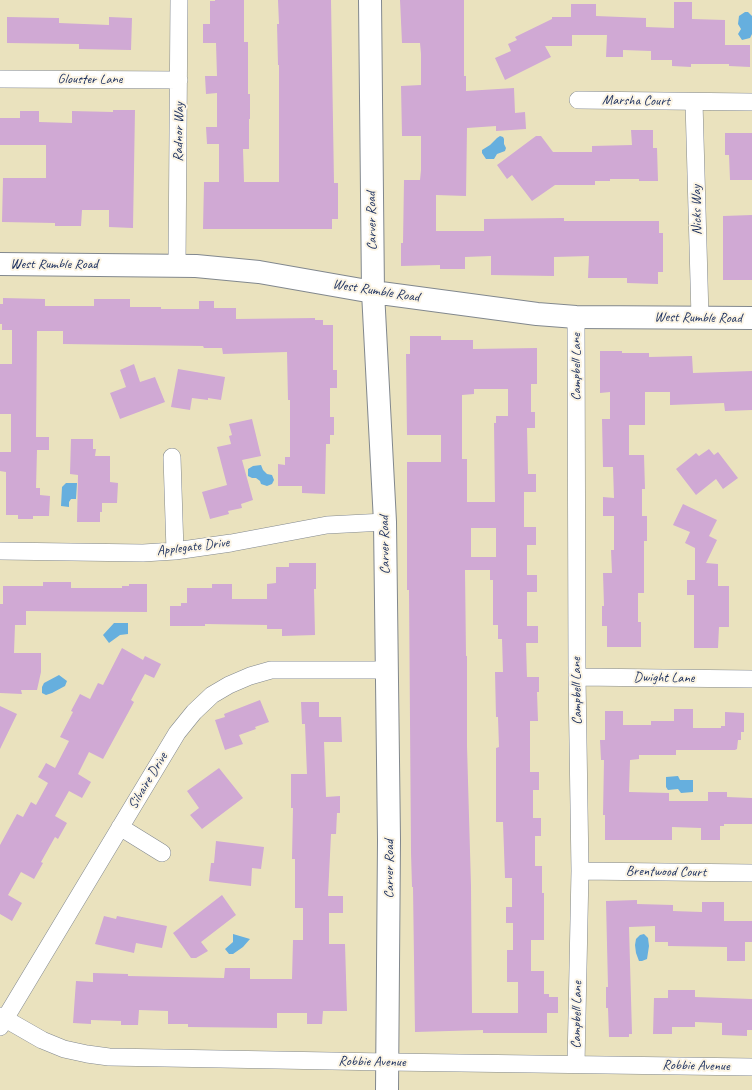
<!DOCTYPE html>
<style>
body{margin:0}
canvas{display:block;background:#eae2be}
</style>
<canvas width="752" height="1090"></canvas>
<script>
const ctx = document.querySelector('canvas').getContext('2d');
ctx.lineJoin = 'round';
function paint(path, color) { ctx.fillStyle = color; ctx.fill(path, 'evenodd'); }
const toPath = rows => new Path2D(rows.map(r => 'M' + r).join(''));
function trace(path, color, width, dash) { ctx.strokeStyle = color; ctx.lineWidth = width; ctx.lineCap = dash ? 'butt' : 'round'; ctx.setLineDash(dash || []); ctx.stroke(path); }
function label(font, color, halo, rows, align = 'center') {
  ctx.font = font + ' Caveat,sans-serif'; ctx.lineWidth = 4; ctx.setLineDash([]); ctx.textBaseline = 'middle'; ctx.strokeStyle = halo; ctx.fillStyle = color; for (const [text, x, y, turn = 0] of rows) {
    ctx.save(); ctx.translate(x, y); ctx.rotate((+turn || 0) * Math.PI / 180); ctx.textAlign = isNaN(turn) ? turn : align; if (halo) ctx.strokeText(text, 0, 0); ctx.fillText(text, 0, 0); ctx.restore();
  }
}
paint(toPath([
 [745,12,748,12,752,16,752,34,750,38,742,40,738,34,741,29,738,24,739,16],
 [500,136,503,137,504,139,504,144,506,148,505,151,497,154,494,159,486,159,482,153,482,150,490,145,497,138],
 [261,465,263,470,267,474,272,475,274,480,272,484,267,486,261,484,260,481,256,478,252,478,248,476,248,469,253,466],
 [66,483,77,483,76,499,71,499,69,502,69,507,61,506,62,487],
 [114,623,128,623,128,634,120,635,109,643,103,635],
 [59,675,67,681,65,686,52,693,46,695,42,693,42,687,44,683],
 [678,776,680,780,693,780,693,792,681,793,678,789,668,790,666,787,666,777],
 [233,934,250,939,243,947,233,954,229,954,225,949,233,942],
 [644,934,648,938,649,946,647,959,642,961,639,961,636,953,635,945,636,939,640,935]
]), '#66afde');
paint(toPath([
 [215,0,244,0,244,42,248,42,248,94,250,94,250,119,249,119,249,149,243,149,244,182,279,182,279,65,278,65,277,24,279,24,278,0,331,0,334,183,338,183,338,219,332,219,332,229,203,229,204,182,219,182,219,144,207,144,206,127,217,127,217,93,206,94,205,76,217,76,216,43,203,43,203,24,210,24,210,1,215,1],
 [400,0,464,0,464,76,466,76,466,91,514,88,515,113,525,112,526,129,496,131,496,126,467,128,466,196,436,195,436,231,484,231,484,219,564,218,564,221,659,221,659,233,663,233,663,272,658,272,658,284,627,283,627,278,588,278,589,256,554,257,554,276,491,275,491,256,465,257,465,269,440,269,440,265,401,266,401,243,403,243,404,180,420,180,421,170,421,136,402,136,401,86,421,85,421,54,420,43,402,43],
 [674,2,692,2,692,19,725,20,725,45,750,45,750,67,729,66,729,64,691,64,691,67,672,66,672,60,651,60,651,51,623,50,623,57,606,57,607,35,572,35,572,46,545,46,551,57,505,80,495,58,511,51,508,44,517,40,515,37,552,19,552,17,571,17,571,4,596,4,596,16,646,18,646,27,674,28],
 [7,17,59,18,59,23,109,25,109,17,132,18,131,50,79,49,79,44,7,43],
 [113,110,135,110,133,228,109,227,109,210,82,210,81,226,55,226,55,223,2,222,3,178,46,178,46,145,0,145,0,118,20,118,20,111,39,111,39,122,72,123,72,111,113,112],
 [631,130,653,130,653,148,657,148,658,181,639,181,639,179,610,179,610,181,595,181,595,185,555,185,532,201,512,175,507,179,497,165,536,136,541,136,553,152,592,152,592,146,632,145],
 [725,133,752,133,752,180,730,180,729,155,725,155],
 [752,215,752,280,723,280,723,216],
 [3,298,45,299,45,306,94,306,94,299,130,299,130,307,161,307,161,309,199,309,199,301,214,301,214,308,236,308,236,319,315,318,315,320,323,320,323,325,333,325,333,370,337,370,337,388,330,388,330,417,334,417,334,435,330,435,330,444,326,444,325,494,302,493,302,486,278,486,278,464,285,465,285,457,290,457,290,400,288,400,287,352,223,354,222,348,204,348,203,346,63,344,63,331,37,331,36,437,49,437,49,450,37,450,36,488,40,488,40,495,50,496,49,516,33,516,33,519,18,519,18,515,6,515,6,472,0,471,0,452,11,452,11,414,0,414,0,364,12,364,12,330,2,330,2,324,0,324,0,304,3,304],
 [410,336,441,336,441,340,473,340,473,349,537,348,537,384,531,384,531,412,535,412,535,428,527,428,528,474,536,474,536,492,524,492,524,527,536,527,536,545,527,545,527,575,537,575,537,592,527,592,527,626,538,626,538,643,526,643,527,677,539,677,539,692,537,692,538,721,530,721,530,772,539,772,539,790,533,790,533,818,541,818,541,836,535,836,535,866,542,866,542,893,544,893,544,940,531,940,531,971,544,971,544,994,549,994,549,997,558,997,558,1013,547,1013,547,1033,483,1033,483,1030,415,1032,413,887,412,887,411,853,409,590,407,590,407,462,441,462,441,435,407,435,406,354,410,354],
 [474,389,508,389,508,416,496,416,496,423,494,423,495,502,467,502,467,459,462,459,462,395,474,394],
 [471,528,496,528,496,557,471,557],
 [465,570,490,570,490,580,493,580,493,625,498,625,498,639,502,639,503,672,495,672,496,717,498,717,499,747,496,748,496,822,503,822,505,878,512,878,512,907,506,907,506,923,513,923,513,950,507,950,507,982,518,982,518,1013,472,1013,471,886,467,746,467,656,466,656],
 [600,351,622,351,622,353,649,353,649,357,692,356,693,373,752,371,752,410,725,411,724,403,670,405,670,392,645,392,645,425,629,425,629,455,644,455,645,489,642,489,642,516,647,516,647,541,644,541,644,593,638,593,638,622,641,622,641,647,607,647,607,626,602,626,602,606,604,606,603,573,612,573,611,550,614,550,614,516,603,516,603,497,614,498,613,467,603,467,602,419,610,419,610,392,600,393],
 [134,364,140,382,155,377,165,402,120,419,110,393,126,387,120,370],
 [178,369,225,377,221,400,208,398,208,400,192,398,190,410,171,407],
 [252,419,261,456,242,460,253,500,241,504,242,508,228,511,229,514,210,519,202,492,227,485,217,447,231,444,229,436,232,435,229,424],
 [71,439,93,439,93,449,96,449,95,456,110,456,110,482,118,483,117,503,102,503,102,512,100,512,100,522,77,522,78,475,70,474],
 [709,449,714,455,718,452,738,478,723,489,716,479,696,495,676,469,696,453,699,456],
 [683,504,717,520,709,536,717,540,706,563,718,564,718,586,729,586,729,627,719,627,718,648,694,648,694,595,687,595,687,580,695,580,695,548,685,543,690,532,673,525],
 [289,563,316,563,316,589,314,589,315,635,282,636,282,629,267,629,267,625,205,624,205,626,170,626,170,606,181,606,181,603,187,603,187,588,212,588,212,584,232,584,232,599,267,599,267,584,276,583,276,567,289,567],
 [43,582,71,582,71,588,122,588,122,586,129,586,129,584,147,584,147,612,26,611,26,625,15,625,14,653,41,653,41,672,37,690,21,690,22,694,0,693,0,604,3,604,3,586,43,586],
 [122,648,143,660,145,656,161,664,154,678,145,674,131,700,134,702,103,759,89,752,78,774,91,782,82,798,69,791,55,816,67,823,58,839,55,837,41,862,43,863,34,879,21,872,8,895,22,903,12,921,0,914,0,845,17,814,23,817,31,802,36,805,48,783,38,777,46,763,55,768,69,741,60,737,73,712,71,711,80,694,90,699,98,683,103,685],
 [260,700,269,722,255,727,256,729,239,735,243,744,225,750,215,720,225,717,224,714],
 [301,702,319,702,319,717,341,717,342,742,324,742,326,797,340,796,340,813,337,813,336,834,331,834,328,896,343,896,343,913,329,913,329,944,345,944,347,1011,323,1011,322,1024,307,1024,307,1013,277,1013,277,1028,188,1027,188,1024,168,1024,168,1011,139,1010,138,1025,121,1025,121,1021,91,1020,91,1024,73,1023,76,981,93,982,93,973,128,974,128,976,224,978,225,968,250,968,250,979,292,979,293,940,303,940,303,908,295,908,295,859,292,859,293,808,291,808,291,774,307,774,305,724,302,724],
 [0,706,17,714,0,749],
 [674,709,693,709,693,728,721,728,721,726,725,726,725,712,744,713,744,732,741,732,741,740,738,740,737,749,735,750,676,750,676,755,639,755,639,759,630,760,629,792,669,793,669,801,708,801,708,792,727,792,727,797,752,798,752,824,724,824,724,826,720,826,720,840,701,840,701,828,672,827,672,840,605,840,605,815,603,815,604,760,601,760,600,740,605,740,605,711,623,711,623,725,651,725,651,721,674,721],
 [219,768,243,798,202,829,190,815,199,808,187,791],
 [216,841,264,847,261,869,252,868,251,886,209,881,211,863,214,863],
 [222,895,236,915,201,942,208,951,196,958,191,958,173,933],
 [637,900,637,904,673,905,673,911,702,912,702,902,724,902,724,921,752,921,752,942,745,942,745,961,727,961,727,947,668,946,668,942,655,942,655,926,629,927,632,1034,629,1034,629,1037,609,1037,608,1008,606,1008,606,987,608,987,606,901],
 [104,916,116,919,117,916,167,926,162,948,136,943,134,953,95,944],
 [668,990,695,990,695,997,752,999,752,1030,747,1030,747,1036,722,1035,722,1023,695,1022,695,1027,672,1027,672,1034,653,1034,654,998,668,998]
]), '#d0a9d4');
const minor = toPath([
 [0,79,179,80],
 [578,100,752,102],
 [694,102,700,317],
 [177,265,179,0],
 [576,317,577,677,580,871,576,1064],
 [172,457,175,551],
 [0,551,143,553,175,551,231,543,327,525,385,522],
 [577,677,752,679],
 [120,827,162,853],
 [580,871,752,873],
 [0,1016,42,1040,64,1049,87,1054,109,1057,387,1062,752,1067],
 [0,1027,177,733,194,712,212,695,229,685,250,676,271,670,387,670]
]);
const tertiary = toPath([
 [370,0,373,292,385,522,389,840,387,1090],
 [0,264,196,266,259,272,373,292,537,314,576,317,752,318]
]);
trace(minor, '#82888e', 18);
trace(tertiary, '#82888e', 24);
trace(minor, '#fff', 17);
trace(tertiary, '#fff', 22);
label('14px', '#1b2f5e', '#fcf5e5', [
 ["Glouster Lane",90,79],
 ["Marsha Court",636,101,1],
 ["Radnor Way",179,132,-89],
 ["Nicks Way",697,210,-91],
 ["Carver Road",372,221,-91],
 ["West Rumble Road",54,264],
 ["West Rumble Road",376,291,9],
 ["West Rumble Road",698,318,1],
 ["Campbell Lane",576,367,-90],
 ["Carver Road",385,545,-91],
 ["Applegate Drive",193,547,-7],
 ["Dwight Lane",664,678,1],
 ["Campbell Lane",577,691,-91],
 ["Silvaire Drive",148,781,-59],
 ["Carver Road",389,869,-90],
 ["Brentwood Court",666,872,1],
 ["Campbell Lane",577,1015,-89],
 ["Robbie Avenue",372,1062,1],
 ["Robbie Avenue",696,1066,1]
]);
</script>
